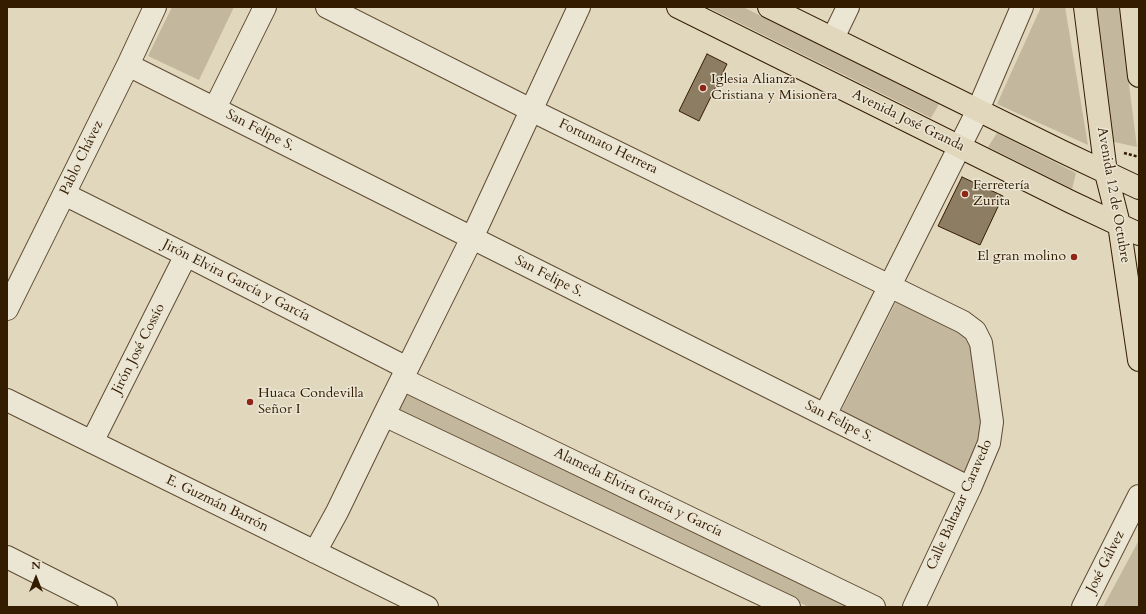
<!DOCTYPE html>
<meta charset="utf-8">
<style>
body{margin:0}
#map{position:relative;width:1146px;height:614px;overflow:hidden;background:#e0d7bd;font-family:Cardo,serif}
canvas{display:block}
.frame{position:absolute;inset:0;border:8px solid #341c01;pointer-events:none}
.north{position:absolute;left:16px;top:558px;width:40px;height:40px;-webkit-text-stroke:3px #ebe5d4;paint-order:stroke;rotate:0deg;font-size:11px;font-weight:700;line-height:16px;text-align:center;color:#341c01}
.north::after{content:'';display:block;margin:auto;width:14px;height:18px;background:#341c01;clip-path:polygon(50% 0,100% 100%,50% 72%,0 100%)}
</style>
<div id="map">
<canvas width="1146" height="614"></canvas>
<div class="frame"></div>
<div class="north">N</div>
</div>
<script>
const ctx = document.querySelector('canvas').getContext('2d');
ctx.lineJoin = 'round';
function paint(path, color) { ctx.fillStyle = color; ctx.fill(path, 'evenodd'); }
const toPath = rows => new Path2D(rows.map(r => 'M' + r).join(''));
function trace(path, color, width, dash) { ctx.strokeStyle = color; ctx.lineWidth = width; ctx.lineCap = dash ? 'butt' : 'round'; ctx.setLineDash(dash || []); ctx.stroke(path); }
function label(font, color, halo, rows, align = 'center') {
  ctx.font = font + ' Cardo,serif'; ctx.lineWidth = 3; ctx.setLineDash([]); ctx.textBaseline = 'middle'; ctx.strokeStyle = halo; ctx.fillStyle = color; for (const [text, x, y, turn = 0] of rows) {
    ctx.save(); ctx.translate(x, y); ctx.rotate((+turn || 0) * Math.PI / 180); ctx.textAlign = isNaN(turn) ? turn : align; if (halo) ctx.strokeText(text, 0, 0); ctx.fillText(text, 0, 0); ctx.restore();
  }
}
paint(toPath([
 [172,7,234,7,199,80,148,56],
 [707,7,743,7,939,104,931,118],
 [1041,7,1065,7,1088,145,997,104],
 [1092,7,1119,7,1137,147,1110,141],
 [997,133,1076,173,1072,189,988,147],
 [898,298,968,335,985,415,971,471,963,472,841,411],
 [404,389,858,607,809,607,392,410],
 [1139,540,1139,607,1103,607]
]), '#c3b79d');
const building = toPath([
 [707,54,727,64,699,121,679,111,707,54],
 [962,177,1003,196,980,245,938,226,962,177]
]);
paint(building, '#8d7d63');
trace(building, '#341c01', 1);
const minor = toPath([
 [327,7,545,117,963,322,975,331,981,343,992,422,989,443,970,488,914,607],
 [833,38,848,7],
 [128,65,970,488],
 [215,108,265,7],
 [64,194,186,255,407,368],
 [7,309,128,65,155,7],
 [402,379,874,607],
 [7,400,427,607],
 [384,415,789,607],
 [825,415,978,110,1022,7],
 [92,442,186,255],
 [315,552,337,512,384,415,472,238,579,7],
 [7,557,106,607],
 [1083,607,1139,496]
]);
const major = toPath([
 [678,7,1071,202,1139,234],
 [769,7,1061,151,1139,188],
 [1085,7,1106,173,1119,224,1139,360],
 [1131,7,1139,76]
]);
trace(minor, '#5f4b30', 24);
trace(major, '#341c01', 24);
trace(toPath([
 [1124,153,1139,157]
]), '#341c01', 2.5, [3, 2]);
trace(minor, '#ebe5d4', 22);
trace(major, '#e0d7bd', 22);
for (const [x, y, r, color] of [
 [703,88,4,"#8f2418"],
 [965,194,4,"#8f2418"],
 [1074,257,4,"#8f2418"],
 [250,402,4,"#8f2418"]
]) { const dot = new Path2D(); dot.arc(x, y, r, 0, 2 * Math.PI); ctx.fillStyle = color; ctx.fill(dot); trace(dot, '#ebe5d4', 1.5); }
label('14px', '#341c01', '#ebe5d4', [
 ["Iglesia Alianza",711,80],
 ["Cristiana y Misionera",711,96],
 ["Ferretería",973,186],
 ["Zurita",973,202],
 ["El gran molino",1066,257,"right"],
 ["Huaca Condevilla",258,394],
 ["Señor I",258,410]
], 'left');
label('14px', '#341c01', '#ebe5d4', [
 ["Avenida José Granda",908,121,26],
 ["San Felipe S.",260,131,27],
 ["Fortunato Herrera",608,147,26],
 ["Pablo Chávez",82,158,-64],
 ["Avenida 12 de Octubre",1113,195,80],
 ["San Felipe S.",549,277,27],
 ["Jirón Elvira García y García",236,281,27],
 ["Jirón José Cossío",139,349,-63],
 ["San Felipe S.",839,422,27],
 ["Alameda Elvira García y García",638,493,26],
 ["E. Guzmán Barrón",217,504,26],
 ["Calle Baltazar Caravedo",960,505,-66],
 ["José Gálvez",1106,562,-63]
]);
</script>
